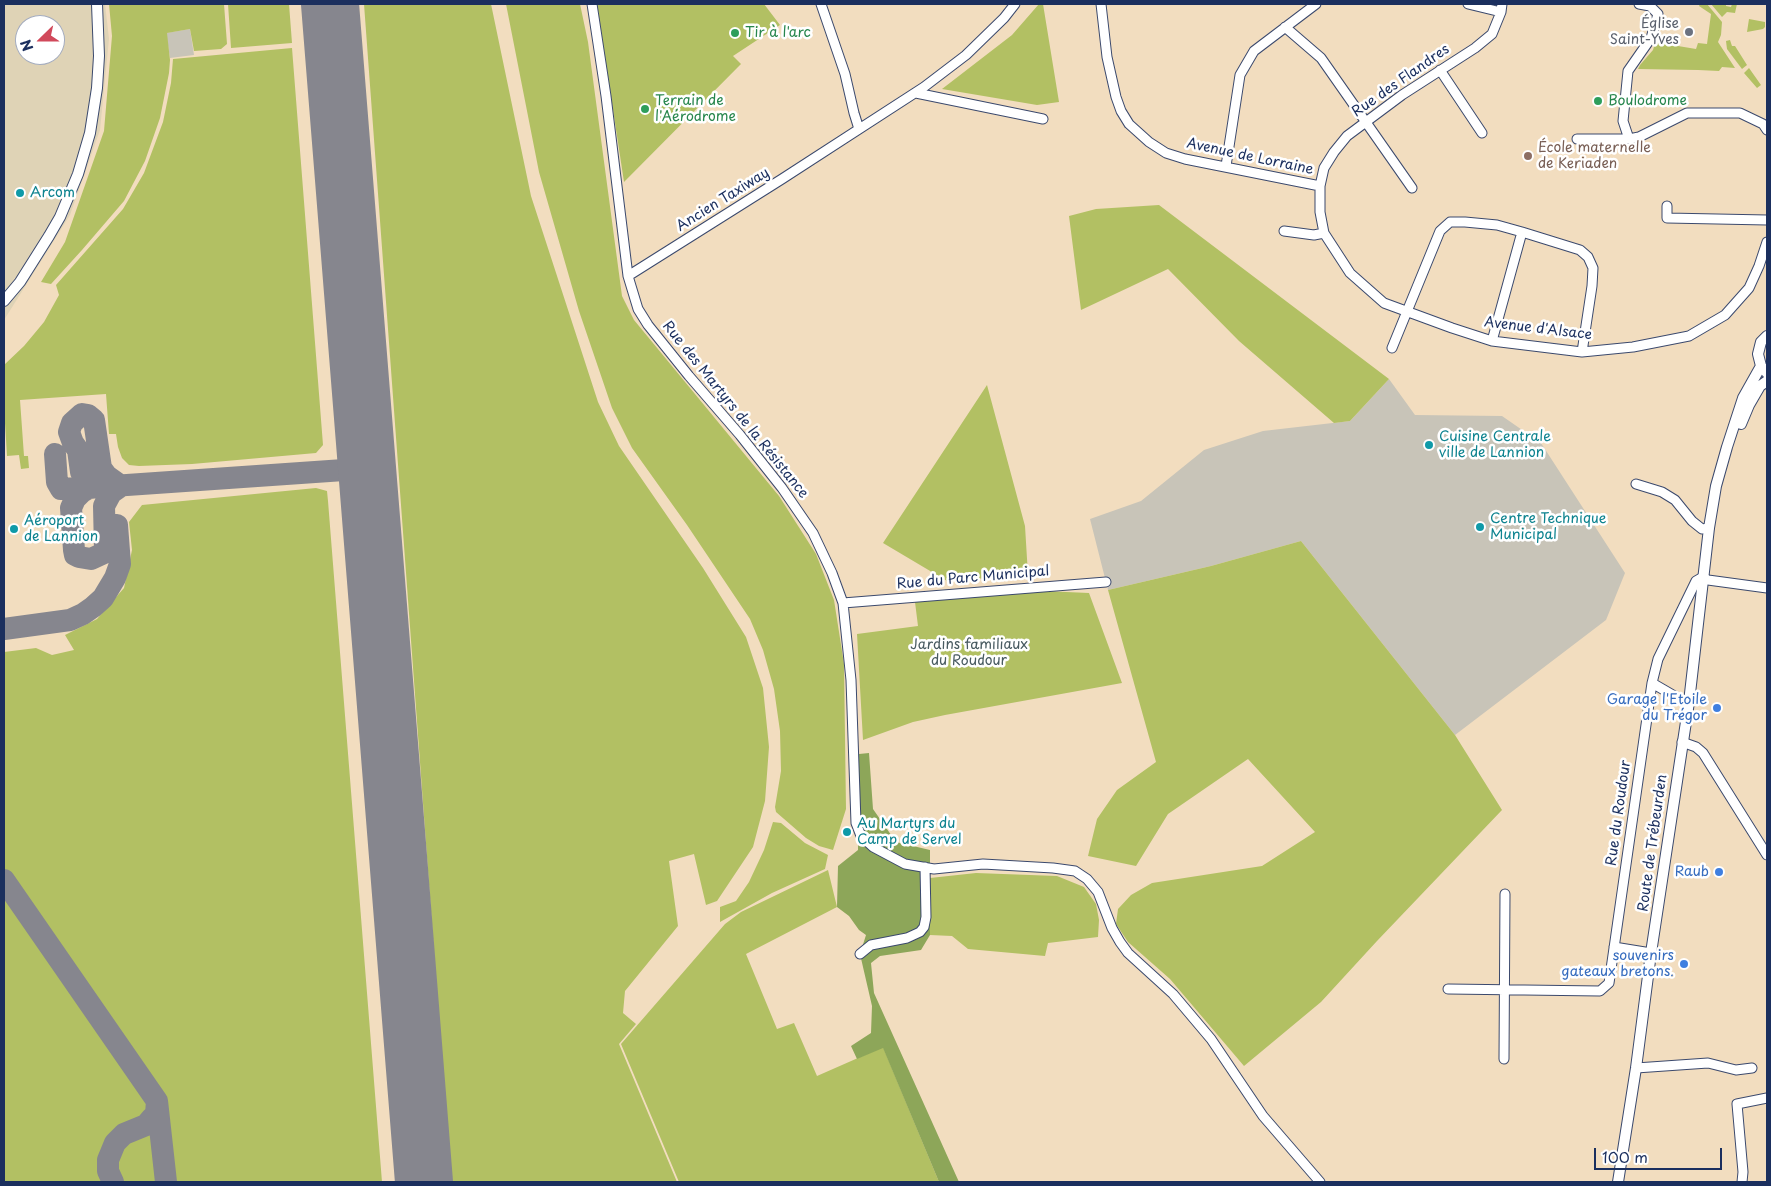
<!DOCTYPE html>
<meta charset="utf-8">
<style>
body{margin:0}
#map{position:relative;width:1771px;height:1186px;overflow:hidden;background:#f2ddbf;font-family:"Playpen Sans",sans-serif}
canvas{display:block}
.frame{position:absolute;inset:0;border:5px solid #1b2f5e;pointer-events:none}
.north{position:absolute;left:15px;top:15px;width:50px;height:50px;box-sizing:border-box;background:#fff;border:1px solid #a4acbf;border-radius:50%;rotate:248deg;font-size:14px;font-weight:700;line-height:20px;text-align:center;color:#1b2f5e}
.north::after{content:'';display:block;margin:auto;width:18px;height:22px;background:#d1495b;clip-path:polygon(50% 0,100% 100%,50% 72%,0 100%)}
.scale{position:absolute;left:1594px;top:1148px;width:128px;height:22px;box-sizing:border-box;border:2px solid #1b2f5e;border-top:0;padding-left:6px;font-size:15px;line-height:18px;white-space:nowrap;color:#1b2f5e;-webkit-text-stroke:4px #fff;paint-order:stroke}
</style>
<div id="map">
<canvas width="1771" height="1186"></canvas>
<div class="frame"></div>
<div class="north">N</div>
<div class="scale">100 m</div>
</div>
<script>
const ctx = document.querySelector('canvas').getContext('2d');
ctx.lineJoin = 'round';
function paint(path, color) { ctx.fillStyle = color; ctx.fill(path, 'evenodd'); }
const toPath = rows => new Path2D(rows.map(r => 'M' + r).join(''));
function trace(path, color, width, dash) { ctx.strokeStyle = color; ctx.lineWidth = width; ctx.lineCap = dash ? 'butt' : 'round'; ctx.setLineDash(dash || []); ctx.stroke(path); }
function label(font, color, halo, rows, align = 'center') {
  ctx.font = font + ' "Playpen Sans",sans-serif'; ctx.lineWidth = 5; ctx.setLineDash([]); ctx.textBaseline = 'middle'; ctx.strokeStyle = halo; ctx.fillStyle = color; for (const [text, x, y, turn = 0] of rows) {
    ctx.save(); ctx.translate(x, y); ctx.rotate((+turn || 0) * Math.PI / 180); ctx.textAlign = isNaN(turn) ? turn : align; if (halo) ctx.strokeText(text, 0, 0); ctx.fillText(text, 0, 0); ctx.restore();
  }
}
paint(toPath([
 [4,4,105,4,109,39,100,130,70,215,4,320],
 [25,25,55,25,55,55,25,55]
]), '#dfd3b6');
paint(toPath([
 [190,29,194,55,170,58,166,33],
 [1389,379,1415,415,1502,416,1541,443,1625,573,1606,620,1455,735,1301,541,1211,566,1108,590,1090,519,1141,501,1204,450,1263,431,1350,421]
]), '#c8c4b8');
paint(toPath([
 [109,4,224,4,227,44,221,49,194,51,190,29,167,33,170,60,169,73,160,118,145,161,124,201,82,250,51,284,41,282,65,242,104,131,112,36],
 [228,4,289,4,292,43,231,48],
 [364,4,491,4,531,196,598,402,619,446,703,568,746,637,763,688,769,747,765,801,753,847,717,901,706,905,694,854,669,861,678,926,625,991,623,1013,636,1024,619,1044,677,1182,451,1182],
 [506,4,580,4,588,42,622,296,634,320,779,496,816,554,834,600,844,664,846,809,833,850,819,846,806,838,776,812,775,807,781,771,780,731,774,689,763,650,750,619,687,525,632,448,612,408,579,311,539,172],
 [597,4,764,4,780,25,733,56,741,64,624,182],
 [1039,4,1043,4,1059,102,1037,105,942,89,1012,35],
 [1700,4,1707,4,1722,22,1721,35,1718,42,1735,68,1722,67,1719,71,1698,70,1638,69,1640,65,1653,50,1658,33,1669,38,1679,40,1678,46,1696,49,1698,43,1707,44,1711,14,1699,6],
 [1711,4,1726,4,1726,6,1731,7,1732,4,1737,4,1735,13,1727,12,1722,17],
 [1749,19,1765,22,1765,27,1763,29,1747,32],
 [1730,40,1732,46,1735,46,1747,65,1742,69,1727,49,1726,41],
 [292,48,323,445,316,453,192,464,139,466,129,465,122,458,118,447,116,434,109,434,106,394,20,400,24,456,28,456,29,468,21,469,19,455,7,456,4,407,4,365,24,346,44,322,59,295,56,285,123,209,144,173,163,122,171,83,173,59],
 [1749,68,1761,85,1757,88,1744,73],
 [1159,205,1389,379,1350,421,1334,423,1239,341,1168,269,1081,310,1069,216,1096,209],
 [987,385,1025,526,1028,575,947,581,883,543],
 [316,488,327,491,328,501,382,1182,168,1182,166,1144,158,1095,4,873,4,652,36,648,52,655,74,650,65,635,97,619,124,588,132,550,129,522,142,505],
 [1301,541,1455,735,1502,810,1377,941,1321,1002,1244,1066,1170,979,1128,942,1116,924,1118,909,1131,895,1152,883,1262,866,1315,832,1248,759,1168,814,1136,866,1088,856,1097,819,1117,790,1156,762,1108,590,1211,566],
 [1043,591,1089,593,1122,683,945,715,913,722,863,740,857,634,918,626,915,602],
 [773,822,781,823,805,843,828,855,825,869,772,893,720,922,720,907,736,901,749,882,764,850],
 [828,870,837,907,746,954,777,1029,794,1023,817,1076,883,1047,939,1182,679,1182,621,1044,725,924,741,912],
 [976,873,1057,876,1084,887,1096,904,1099,920,1098,937,1048,943,1045,956,968,949,952,936,930,935,930,878],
 [4,894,142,1090,153,1108,148,1117,125,1128,107,1146,104,1163,106,1179,108,1182,4,1182],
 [155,1121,162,1167,162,1182,115,1182,110,1168,110,1160,118,1143,124,1137,150,1125]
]), '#b2c063');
paint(toPath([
 [869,753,873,809,896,842,930,850,930,935,921,950,880,956,871,963,874,993,959,1182,939,1182,883,1048,857,1059,851,1046,871,1033,872,1006,860,954,866,935,859,930,849,916,837,907,838,866,858,850,859,754]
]), '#8da659');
trace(toPath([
 [55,454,57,482,61,489,92,487],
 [344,470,350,467,360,458,365,442],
 [121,486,111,493,104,506,105,550,104,553,91,559,79,557,75,555,74,550,71,508,75,499,82,492,89,488,98,487,344,470,353,472,360,476,366,483,370,494],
 [98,487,85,478,81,472,78,450,73,443,69,432,72,423,82,414,88,415,94,420,101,468,107,476,121,486],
 [4,629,70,620,83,614,93,607,103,598,115,578,120,564,117,525],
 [4,880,157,1101,166,1182],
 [113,1182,108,1171,108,1160,115,1143,124,1134,146,1125,152,1118,156,1114,157,1101]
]), '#86868e', 22);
trace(toPath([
 [330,4,424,1182]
]), '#86868e', 58);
const minor = toPath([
 [592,4,606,96,628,276,638,309,648,325,689,376,740,435,782,488,813,533,832,573,843,603,851,680,856,823,861,836,873,847,905,864,934,869,983,864,1053,868,1075,871,1087,879,1098,892,1112,928,1120,942,1128,953,1173,994,1211,1039,1263,1116,1320,1182],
 [821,4,845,74,854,113,859,129],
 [1101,4,1107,57,1116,97,1121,111,1129,124,1149,142,1166,153,1185,159,1320,186],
 [1468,4,1501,12],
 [1502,4,1501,12,1492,34,1475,48,1402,95,1347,136,1334,152,1324,168,1320,186,1320,212,1324,233,1350,273,1384,303,1452,328,1492,341,1582,352,1633,347,1689,336,1725,315,1749,288,1759,266,1767,242],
 [1639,4,1650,6,1658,14,1651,38,1628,71,1623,121,1629,139,1639,137,1687,113,1740,113,1763,124,1767,130],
 [1285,27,1321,58,1412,188],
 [1440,70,1482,133],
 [916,93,1043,119],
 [1577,139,1629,139],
 [1226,166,1240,75,1254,51,1316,4],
 [1667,206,1667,218,1767,220],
 [1284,231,1314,235,1324,233],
 [628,276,782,179,924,87,966,55,1004,18,1015,4],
 [1492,341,1522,232],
 [1392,348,1440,231,1450,222,1465,222,1497,225,1522,232,1580,250,1588,257,1593,268,1592,286,1582,352],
 [1636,484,1662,492,1675,500,1692,521,1702,529,1709,528],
 [843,603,1106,582],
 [1652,683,1683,701,1689,702],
 [1682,742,1696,747,1703,753,1767,855],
 [1614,947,1651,953],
 [860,954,871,945,907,938,920,932,924,927,926,917,925,867],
 [1448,989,1600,991,1609,983,1652,683,1658,659,1696,581,1703,577,1708,580,1767,588],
 [1504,1059,1505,894],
 [1636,1068,1708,1063,1736,1070,1752,1068],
 [1742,1182,1743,1172,1737,1104,1767,1098]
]);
const major = toPath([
 [4,301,20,282,49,236,60,217,78,174,90,133,97,88,99,56,97,4],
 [1767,336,1761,342,1758,354,1761,366,1767,373],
 [1741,424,1749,405,1760,386,1767,381],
 [1618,1182,1636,1068,1651,953,1689,702,1709,528,1716,486,1727,447,1743,398,1761,366]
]);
trace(minor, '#3b496d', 11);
trace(major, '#3b496d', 12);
trace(minor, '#fff', 9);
trace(major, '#fff', 10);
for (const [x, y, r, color] of [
 [1689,32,5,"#6b7280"],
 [735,33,5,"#2e9e5b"],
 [1598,101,5,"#2e9e5b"],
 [645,109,5,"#2e9e5b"],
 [1528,156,5,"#8d6e63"],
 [20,193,5,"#0f9aa8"],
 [1429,445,5,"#0f9aa8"],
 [1480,527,5,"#0f9aa8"],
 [14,529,5,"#0f9aa8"],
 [1717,708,5,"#3f7fe0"],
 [847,832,5,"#0f9aa8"],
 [1719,872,5,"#3f7fe0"],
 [1684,964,5,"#3f7fe0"]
]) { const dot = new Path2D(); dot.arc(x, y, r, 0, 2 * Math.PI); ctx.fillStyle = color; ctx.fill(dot); trace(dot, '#fff', 2); }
label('14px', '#5b616d', '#fff', [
 ["Église",1679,24],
 ["Saint-Yves",1679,40]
], 'right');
label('14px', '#27864d', '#fff', [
 ["Tir à l'arc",745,33],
 ["Terrain de",655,101],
 ["l'Aérodrome",655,117],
 ["Boulodrome",1608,101]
], 'left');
label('14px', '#1b2f5e', '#fff', [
 ["Rue des Flandres",1401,81,-35],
 ["Avenue de Lorraine",1250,157,12],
 ["Ancien Taxiway",723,200,-32],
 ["Avenue d'Alsace",1538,329,7],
 ["Rue des Martyrs de la Résistance",735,410,51],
 ["Rue du Parc Municipal",973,578,-5],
 ["Rue du Roudour",1619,813,-82],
 ["Route de Trébeurden",1653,843,-82]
]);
label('14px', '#785e54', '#fff', [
 ["École maternelle",1538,148],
 ["de Keriaden",1538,164]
], 'left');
label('14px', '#0d838f', '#fff', [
 ["Arcom",30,193],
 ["Cuisine Centrale",1439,437],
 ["ville de Lannion",1439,453],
 ["Centre Technique",1490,519],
 ["Municipal",1490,535],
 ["Aéroport",24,521],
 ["de Lannion",24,537],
 ["Au Martyrs du",857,824],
 ["Camp de Servel",857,840]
], 'left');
label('14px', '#485a60', '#fff', [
 ["Jardins familiaux",969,645],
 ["du Roudour",969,661]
]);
label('14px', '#366cbe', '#fff', [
 ["Garage l'Etoile",1707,700],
 ["du Trégor",1707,716],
 ["Raub",1709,872],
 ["souvenirs",1674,956],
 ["gateaux bretons.",1674,972]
], 'right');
</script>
